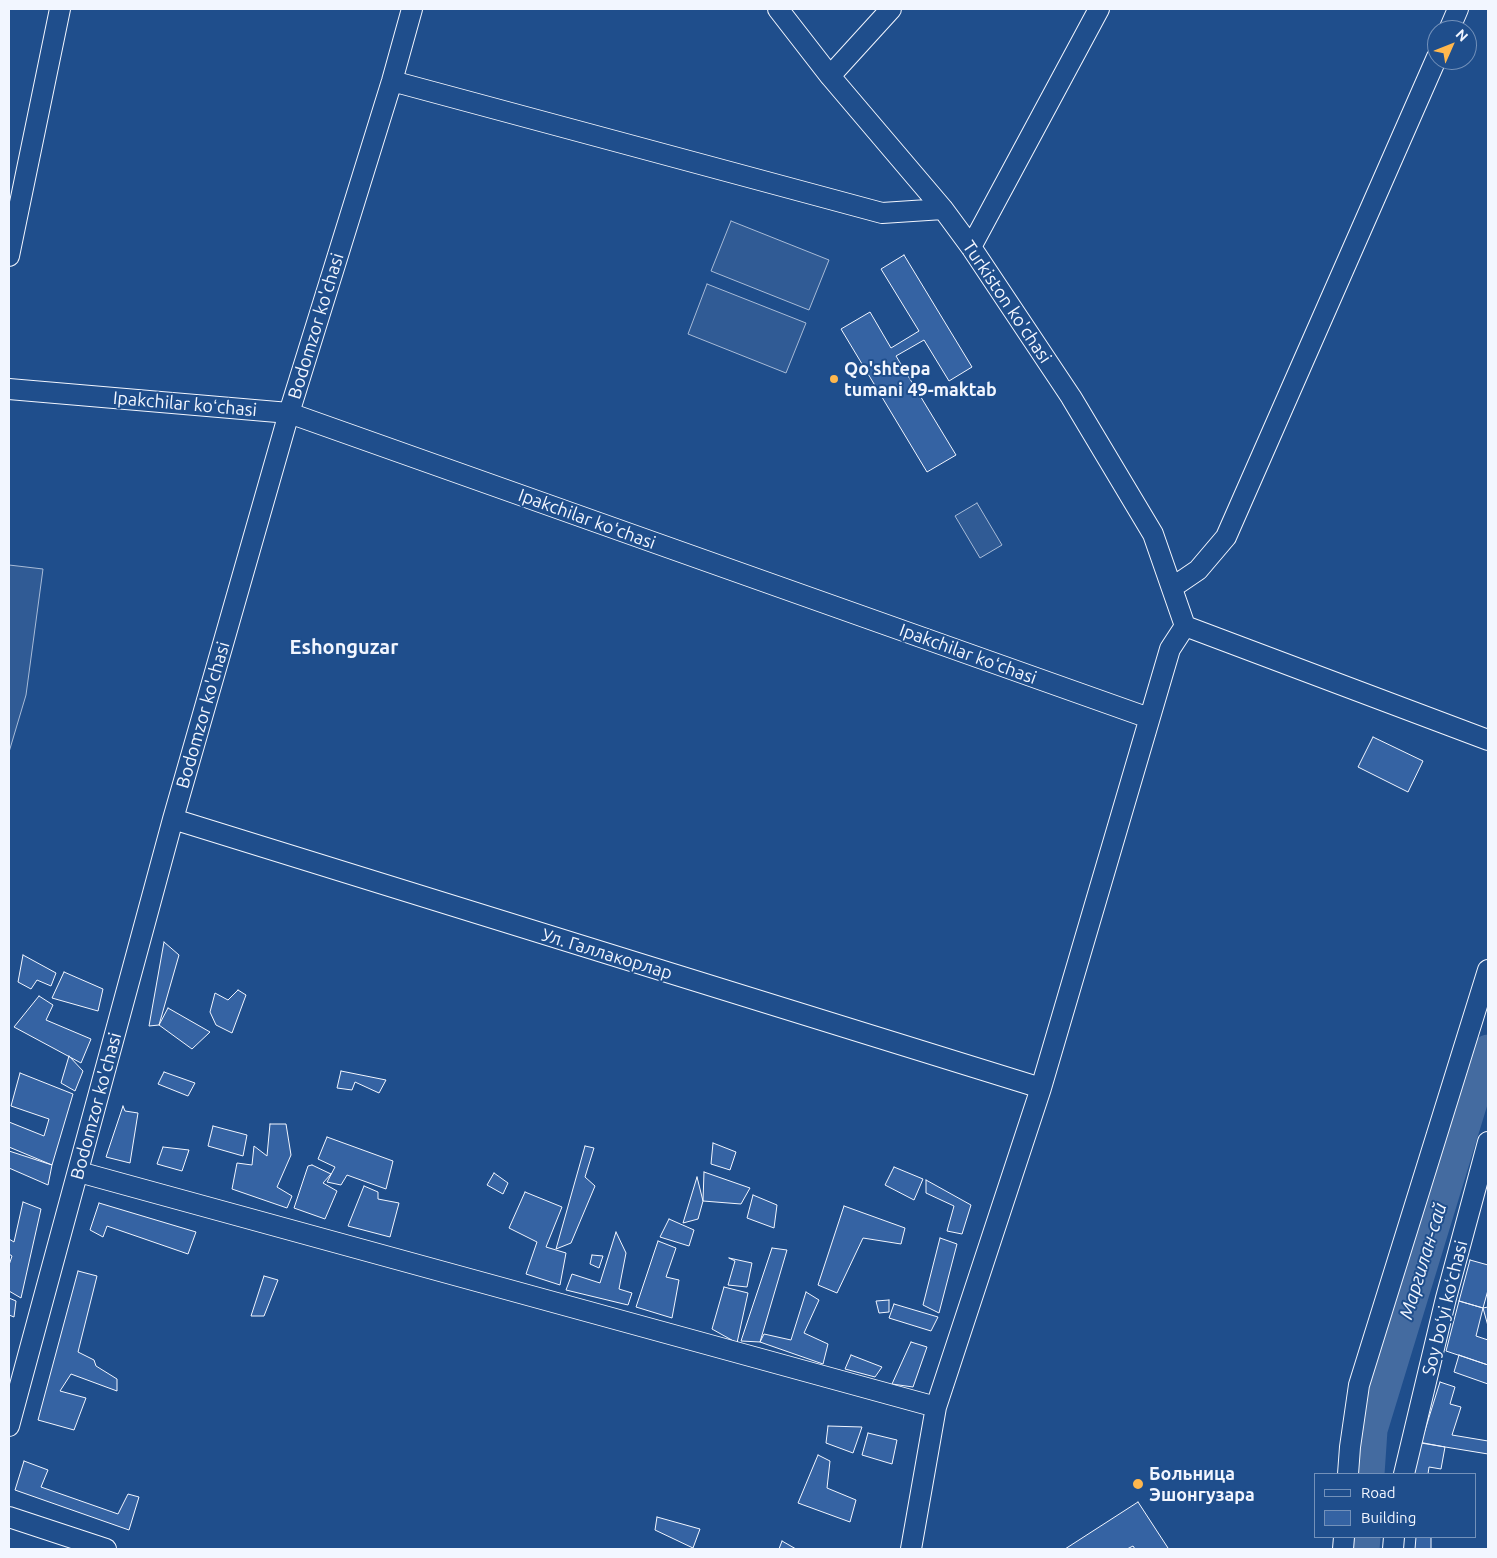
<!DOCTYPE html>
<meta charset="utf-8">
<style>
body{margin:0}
#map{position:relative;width:1497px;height:1558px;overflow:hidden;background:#1f4e8c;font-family:Ubuntu,sans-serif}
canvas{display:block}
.frame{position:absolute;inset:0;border:10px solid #f2f6ff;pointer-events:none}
.legend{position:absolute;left:1314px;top:1473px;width:162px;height:65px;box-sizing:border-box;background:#1f4e8c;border:1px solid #7391ba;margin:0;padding:6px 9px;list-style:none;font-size:15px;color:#f2f6ff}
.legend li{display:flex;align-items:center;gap:10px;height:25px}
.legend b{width:25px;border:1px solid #7391ba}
.north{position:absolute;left:1427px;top:20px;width:50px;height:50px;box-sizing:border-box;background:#1f4e8c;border:1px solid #7391ba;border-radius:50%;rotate:46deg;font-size:14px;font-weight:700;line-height:20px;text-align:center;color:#f2f6ff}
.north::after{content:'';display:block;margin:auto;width:18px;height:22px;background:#ffb74d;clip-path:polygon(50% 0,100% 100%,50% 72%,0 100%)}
</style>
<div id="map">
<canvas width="1497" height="1558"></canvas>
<div class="frame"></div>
<ul class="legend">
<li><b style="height:6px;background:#1f4e8c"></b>Road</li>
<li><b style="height:14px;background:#3563a3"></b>Building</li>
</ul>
<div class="north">N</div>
</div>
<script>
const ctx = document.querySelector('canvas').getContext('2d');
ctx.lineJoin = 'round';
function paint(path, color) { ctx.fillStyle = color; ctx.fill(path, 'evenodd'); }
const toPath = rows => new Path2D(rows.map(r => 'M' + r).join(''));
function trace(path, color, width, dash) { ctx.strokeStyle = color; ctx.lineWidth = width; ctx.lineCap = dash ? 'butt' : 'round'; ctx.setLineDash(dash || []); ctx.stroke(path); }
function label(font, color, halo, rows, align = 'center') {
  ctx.font = font + ' Ubuntu,sans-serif'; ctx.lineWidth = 4; ctx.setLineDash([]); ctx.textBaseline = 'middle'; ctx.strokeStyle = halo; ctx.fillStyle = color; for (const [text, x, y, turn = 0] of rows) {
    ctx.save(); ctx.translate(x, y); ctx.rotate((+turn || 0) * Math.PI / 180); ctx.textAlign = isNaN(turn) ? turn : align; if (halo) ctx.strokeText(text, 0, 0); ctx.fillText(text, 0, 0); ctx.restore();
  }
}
const built = toPath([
 [731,221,829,260,809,310,711,271,731,221],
 [707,284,806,323,786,373,688,334,707,284],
 [977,503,1002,545,980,558,955,516,977,503],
 [9,565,43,569,26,695,9,752,9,565]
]);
paint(built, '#305b95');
trace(built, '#a8bbd7', 1);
trace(toPath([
 [1369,1474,1372,1430,1488,1050],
 [1364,1549,1365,1537]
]), '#446ba0', 31);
const building = toPath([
 [904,255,972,367,949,381,924,340,896,356,956,455,927,472,841,329,870,312,891,348,919,331,881,269,904,255],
 [1373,737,1423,761,1408,792,1358,767,1373,737],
 [164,942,179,955,159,1025,149,1026,164,942],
 [23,955,56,973,51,986,37,980,31,989,18,982,23,955],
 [64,972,103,989,98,1011,52,998,64,972],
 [238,990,246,995,232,1033,216,1025,210,1012,215,993,228,1000,238,990],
 [39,996,53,1005,46,1020,91,1039,81,1063,14,1027,39,996],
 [168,1008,210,1032,192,1049,159,1025,168,1008],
 [69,1056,83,1071,75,1091,61,1083,69,1056],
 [341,1071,386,1080,379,1093,355,1082,352,1090,337,1088,341,1071],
 [164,1072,195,1083,188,1096,158,1084,164,1072],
 [20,1073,73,1094,52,1165,9,1147,9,1122,44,1136,49,1119,11,1106,20,1073],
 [123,1106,125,1111,138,1113,130,1163,106,1157,123,1106],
 [270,1124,286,1124,291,1155,277,1187,292,1196,287,1208,232,1189,237,1163,252,1165,254,1146,267,1156,270,1124],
 [213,1126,247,1135,243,1156,208,1146,213,1126],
 [327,1137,393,1161,386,1189,347,1175,341,1185,327,1182,335,1167,318,1159,327,1137],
 [713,1143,736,1152,730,1170,711,1164,713,1143],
 [585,1146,594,1148,585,1177,595,1186,571,1243,556,1249,585,1146],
 [163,1147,189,1150,182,1171,157,1164,163,1147],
 [9,1151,52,1165,48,1185,9,1168,9,1151],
 [312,1165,331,1174,323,1183,337,1191,325,1219,294,1208,308,1166,312,1165],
 [894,1167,923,1179,914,1200,885,1185,894,1167],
 [704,1172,750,1188,741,1204,703,1201,704,1172],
 [494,1173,508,1183,503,1194,487,1185,494,1173],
 [697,1177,703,1201,698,1219,683,1223,697,1177],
 [926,1180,971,1205,962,1234,947,1231,954,1206,926,1193,926,1180],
 [364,1186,378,1192,378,1199,399,1203,390,1237,348,1226,364,1186],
 [525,1192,562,1207,546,1247,566,1253,560,1285,526,1274,537,1242,509,1228,525,1192],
 [753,1195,777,1205,774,1228,747,1218,753,1195],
 [23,1202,41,1209,21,1298,9,1291,9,1265,12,1256,9,1254,9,1239,14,1242,23,1202],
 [99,1203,196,1232,188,1254,107,1226,103,1237,90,1230,99,1203],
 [844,1206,905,1228,901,1244,863,1238,837,1293,818,1285,844,1206],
 [669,1219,694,1230,689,1246,660,1237,669,1219],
 [616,1232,626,1253,619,1289,632,1293,628,1305,566,1290,572,1274,600,1283,616,1232],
 [940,1238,957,1244,939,1313,923,1305,940,1238],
 [658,1241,676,1248,666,1277,679,1280,672,1318,636,1307,658,1241],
 [772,1248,787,1250,760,1342,741,1341,772,1248],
 [592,1255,603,1256,599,1268,590,1264,592,1255],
 [729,1258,752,1263,747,1287,728,1285,735,1261,729,1258],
 [1470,1260,1488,1265,1488,1290,1483,1308,1459,1301,1470,1260],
 [78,1271,97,1276,78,1352,94,1360,96,1366,117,1379,117,1391,71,1374,60,1391,86,1398,74,1430,38,1420,78,1271],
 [264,1276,278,1280,264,1316,251,1316,264,1276],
 [724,1287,748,1293,737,1343,712,1329,724,1287],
 [806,1292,819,1300,804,1333,828,1344,823,1364,760,1342,764,1334,791,1340,806,1292],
 [9,1298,16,1301,14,1317,9,1315,9,1298],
 [889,1300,889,1312,879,1313,876,1301,889,1300],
 [1459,1301,1483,1308,1476,1336,1488,1340,1488,1365,1446,1351,1459,1301],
 [894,1304,938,1317,931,1331,889,1318,894,1304],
 [1488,1307,1488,1326,1483,1308,1488,1307],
 [911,1342,927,1347,913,1387,892,1384,911,1342],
 [851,1355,882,1367,875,1377,845,1369,851,1355],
 [1459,1355,1488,1365,1488,1384,1454,1372,1459,1355],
 [1440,1382,1455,1387,1450,1404,1461,1407,1452,1435,1488,1441,1488,1454,1421,1443,1440,1382],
 [828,1426,862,1427,853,1453,826,1443,828,1426],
 [868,1433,897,1440,892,1464,862,1455,868,1433],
 [1413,1441,1445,1447,1441,1469,1429,1467,1428,1474,1407,1474,1413,1441],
 [818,1455,830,1461,827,1488,856,1500,850,1522,798,1503,818,1455],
 [24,1461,48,1470,41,1487,118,1514,128,1494,139,1497,129,1530,15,1490,24,1461],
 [1138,1502,1168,1548,1167,1549,1135,1549,1133,1546,1127,1549,1065,1549,1138,1502],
 [657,1517,700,1529,693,1548,655,1530,657,1517],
 [1416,1537,1431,1537,1431,1549,1415,1549,1416,1537],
 [782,1541,796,1549,779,1549,782,1541]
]);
paint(building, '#3563a3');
trace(building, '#f2f6ff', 1);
const minor = toPath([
 [778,9,830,76,943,209,971,247,1071,397,1153,534,1185,626],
 [1449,30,1458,9],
 [830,76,891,9],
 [392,81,882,213,943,209],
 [971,247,1099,9],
 [9,256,60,9],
 [9,389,289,413,1149,718],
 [1173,587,1198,570,1226,537,1437,57],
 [1185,626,1488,740],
 [173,819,1041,1088],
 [79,1172,936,1407],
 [9,1426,173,819,289,413,392,81,412,9],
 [1348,1474,1350,1447,1359,1385,1488,970],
 [1404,1474,1446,1298,1488,1142],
 [9,1517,106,1549],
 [911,1549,936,1407,1041,1088,1170,649,1185,626],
 [1343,1549,1344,1537],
 [1393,1549,1394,1537]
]);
trace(minor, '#f2f6ff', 22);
trace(minor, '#1f4e8c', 20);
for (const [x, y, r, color] of [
 [834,379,5,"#ffb74d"],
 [1138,1484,6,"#ffb74d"]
]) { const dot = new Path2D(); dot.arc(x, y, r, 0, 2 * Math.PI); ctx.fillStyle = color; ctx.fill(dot); trace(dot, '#1f4e8c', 2); }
label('18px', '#f2f6ff', '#1f4e8c', [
 ["Turkiston ko'chasi",1007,302,56],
 ["Bodomzor ko'chasi",316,326,-73],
 ["Ipakchilar koʻchasi",185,404,5],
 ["Ipakchilar koʻchasi",587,519,20],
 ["Ipakchilar koʻchasi",968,654,20],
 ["Bodomzor ko'chasi",203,715,-74],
 ["Ул. Галлакорлар",607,954,17],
 ["Bodomzor ko'chasi",96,1106,-75],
 ["Soy boʻyi koʻchasi",1445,1308,-76]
]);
label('bold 18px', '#f2f6ff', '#1f4e8c', [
 ["Qo'shtepa",844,369],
 ["tumani 49-maktab",844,390],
 ["Больница",1149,1474],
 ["Эшонгузара",1149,1495]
], 'left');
label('italic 19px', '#f2f6ff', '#1f4e8c', [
 ["Маргилан-сай",1423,1261,-73]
]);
label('bold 20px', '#f2f6ff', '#1f4e8c', [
 ["Eshonguzar",344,647]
]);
</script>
